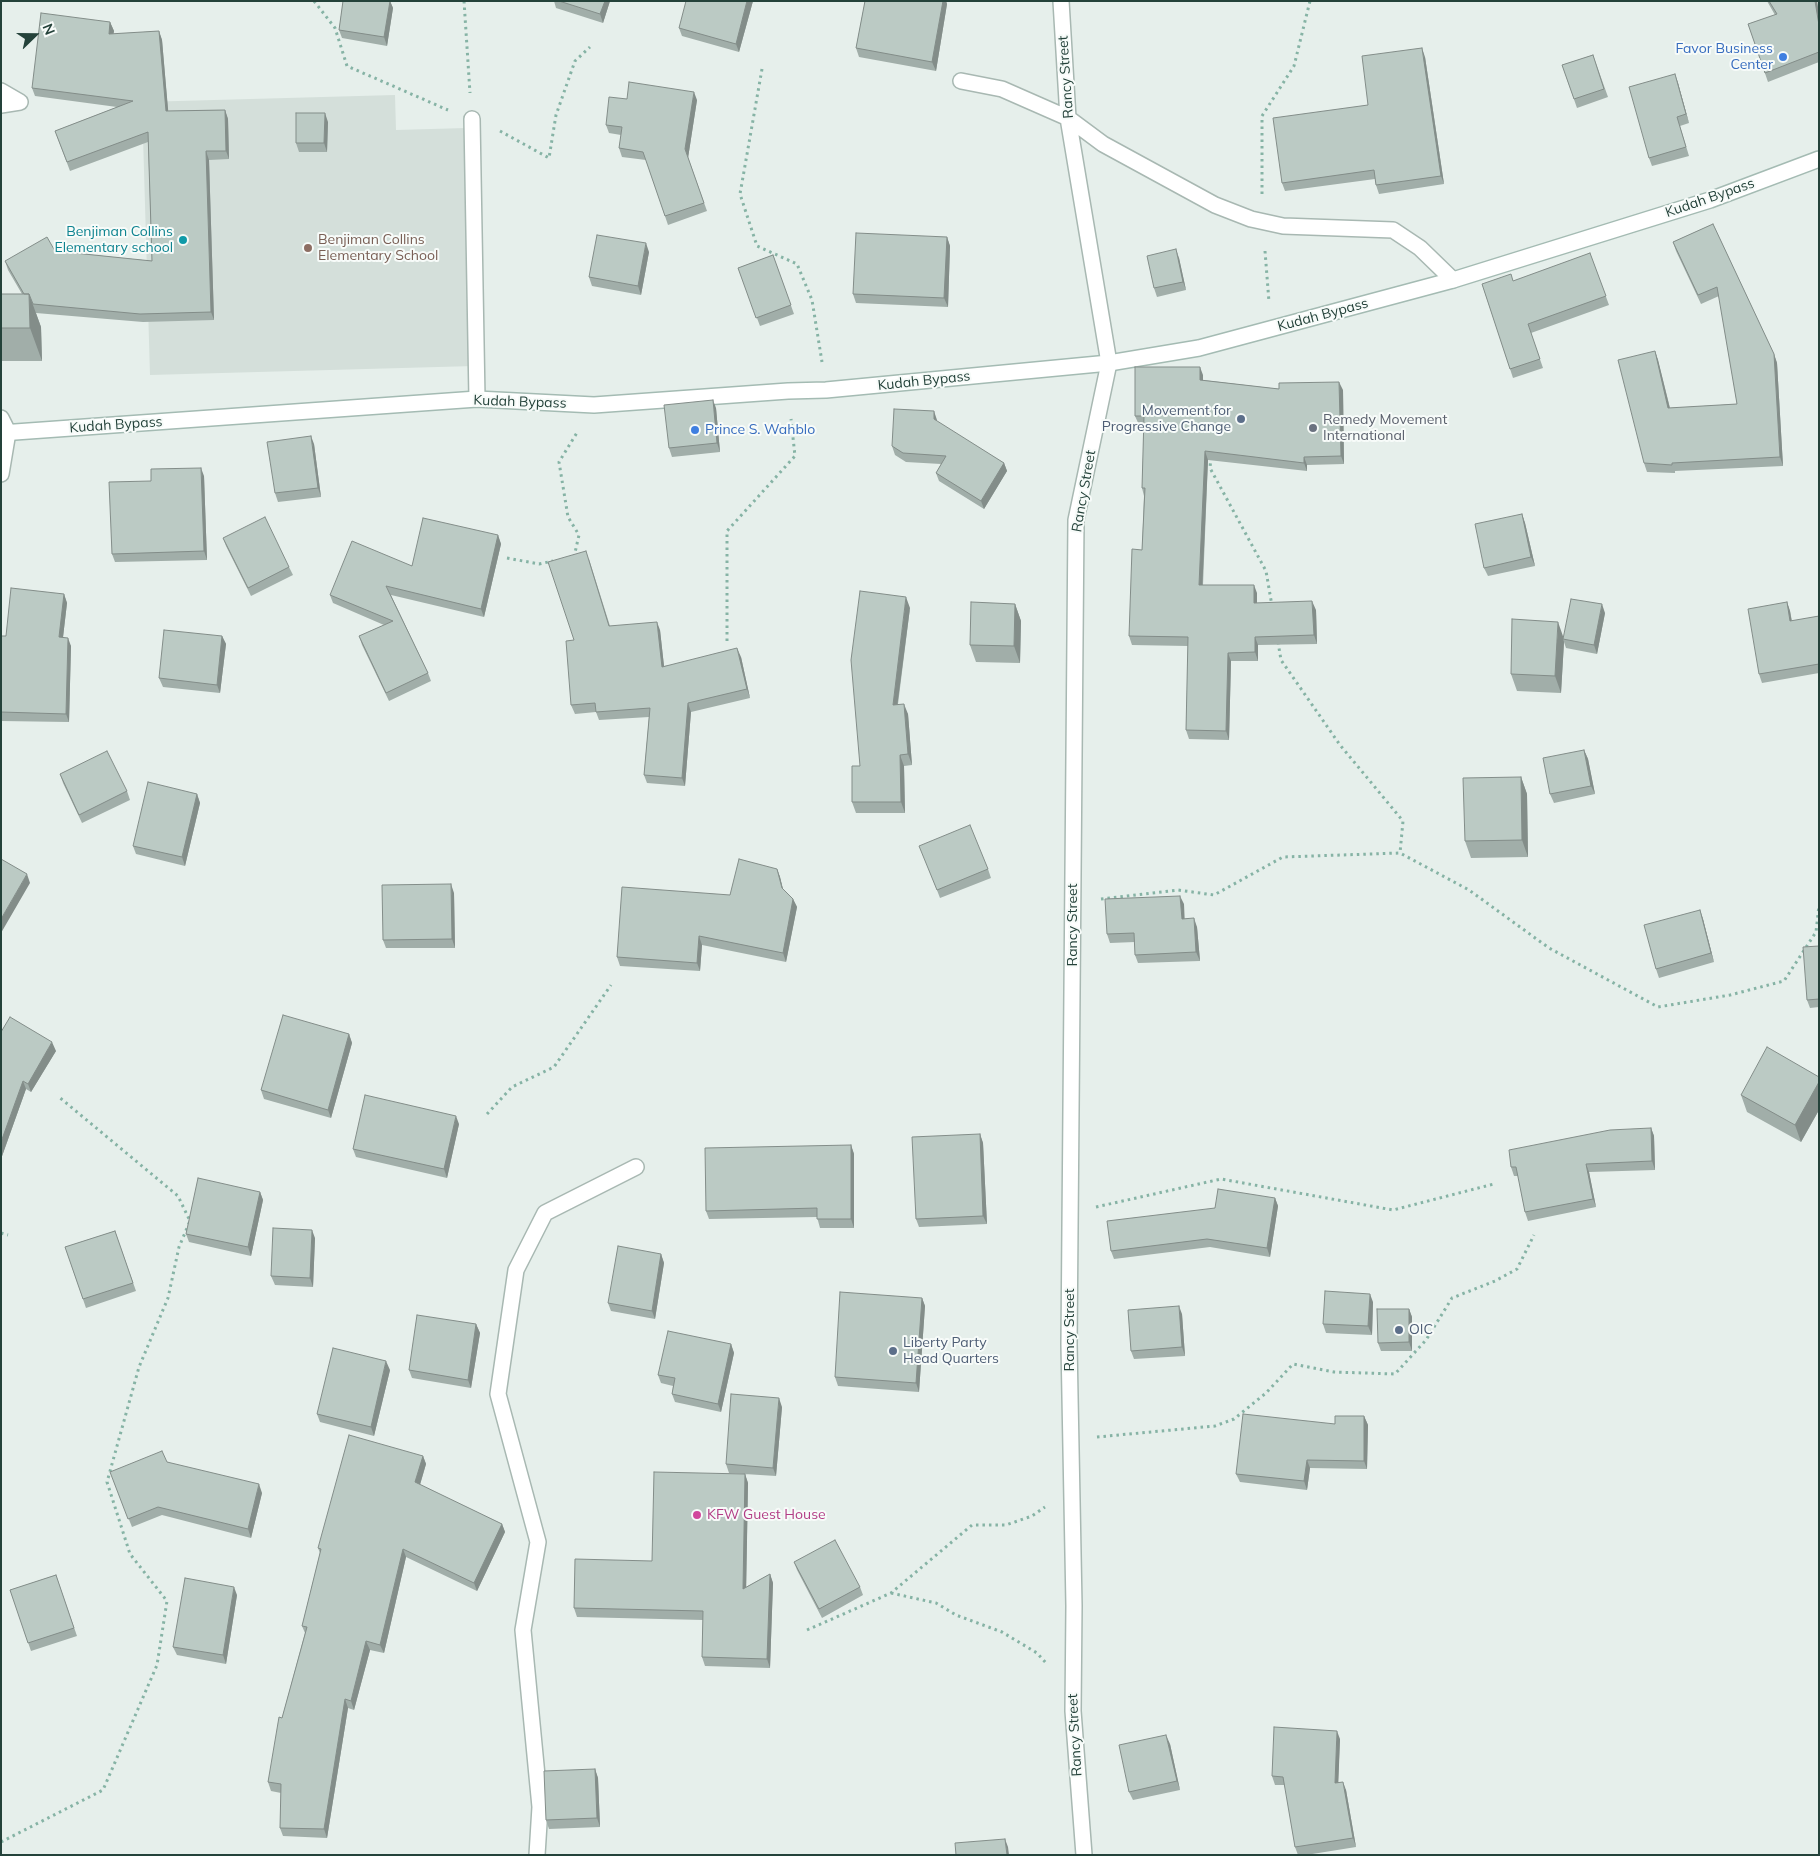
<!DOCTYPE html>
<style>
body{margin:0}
#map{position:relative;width:1820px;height:1856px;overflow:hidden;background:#e6efeb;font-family:Mulish,sans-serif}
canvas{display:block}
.frame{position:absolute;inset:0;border:2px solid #24423a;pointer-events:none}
.north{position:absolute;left:10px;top:10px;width:50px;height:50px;-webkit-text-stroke:4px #f7fbf9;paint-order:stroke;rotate:68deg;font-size:14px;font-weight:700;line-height:20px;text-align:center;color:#24423a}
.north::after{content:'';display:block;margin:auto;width:18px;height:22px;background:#24423a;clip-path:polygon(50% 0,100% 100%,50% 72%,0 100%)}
</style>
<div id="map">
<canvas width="1820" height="1856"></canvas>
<div class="frame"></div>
<div class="north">N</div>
</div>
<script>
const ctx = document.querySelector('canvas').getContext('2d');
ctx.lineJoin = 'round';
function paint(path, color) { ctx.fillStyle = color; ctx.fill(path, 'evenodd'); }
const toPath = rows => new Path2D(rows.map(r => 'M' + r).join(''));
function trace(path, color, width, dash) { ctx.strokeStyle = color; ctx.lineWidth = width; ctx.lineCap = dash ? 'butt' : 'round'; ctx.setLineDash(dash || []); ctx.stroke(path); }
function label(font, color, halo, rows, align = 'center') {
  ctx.font = font + ' Mulish,sans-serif'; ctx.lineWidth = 4; ctx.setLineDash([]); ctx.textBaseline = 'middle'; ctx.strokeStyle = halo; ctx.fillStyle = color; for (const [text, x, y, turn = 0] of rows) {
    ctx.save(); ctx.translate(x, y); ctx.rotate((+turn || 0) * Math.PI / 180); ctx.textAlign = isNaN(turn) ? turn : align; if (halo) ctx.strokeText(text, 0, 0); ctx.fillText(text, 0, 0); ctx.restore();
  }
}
paint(toPath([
 [395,95,396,130,466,128,474,366,150,375,142,102]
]), '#d4dfda');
const street = toPath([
 [1061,1,1068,118,1109,363,1076,520,1069,1344,1074,1606,1073,1711,1084,1855],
 [961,81,1002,89,1068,118,1103,144,1215,205,1251,219,1283,226,1393,230,1420,248,1453,280],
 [1,91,20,102,1,105],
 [472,119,477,399],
 [1,418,8,432,1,474],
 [537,1855,540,1807,523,1630,538,1542,498,1394,516,1270,545,1213,636,1167]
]);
const secondary = toPath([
 [1,433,477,399,594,405,788,391,826,390,1109,363,1199,348,1453,280,1710,200,1819,159]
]);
trace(street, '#a8b8b2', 18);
trace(secondary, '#a4bbb3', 18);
trace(toPath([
 [314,1,335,28,347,66,448,110],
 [464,1,470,93],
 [762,69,740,194,757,246,797,264,812,300,822,362],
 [500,131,549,158,556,115,575,61,590,47],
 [1262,194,1262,116,1294,66,1310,1],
 [1265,251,1269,302],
 [1211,457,1210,468,1266,571,1272,606],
 [574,557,579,535,568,517,559,462,578,431],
 [507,558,539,564,553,561],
 [727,641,727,531,795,456,791,419],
 [1278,642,1281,660,1340,745,1403,821,1400,853],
 [1101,899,1178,890,1214,895,1283,857,1400,853,1469,890,1549,948,1658,1007,1730,995,1784,981,1816,932,1819,905],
 [487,1114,512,1087,554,1067,611,985],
 [1096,1207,1221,1179,1393,1210,1494,1184],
 [1,1233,8,1235],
 [1097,1437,1215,1426,1234,1419,1266,1393,1293,1364,1334,1372,1395,1374,1426,1340,1452,1298,1495,1281,1517,1269,1534,1235],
 [891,1593,936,1603,956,1615,1002,1632,1037,1653,1046,1663],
 [807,1630,891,1593,972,1525,1006,1525,1032,1516,1045,1507],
 [1,1842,103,1790,157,1665,167,1601,130,1554,107,1482,139,1367,168,1298,179,1247,190,1221,178,1196,59,1097]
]), '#86b3a5', 3, [2.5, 4]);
trace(street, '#fff', 15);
trace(secondary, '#fff', 15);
paint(toPath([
 [343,1,390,1,393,8,387,46,342,38,339,30],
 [554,1,610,1,603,23,556,8],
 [753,1,739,52,682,36,679,28],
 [865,1,946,1,947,4,936,71,859,57,856,48],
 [1767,1,1817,1,1819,14,1819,62,1768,82,1748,24,1775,15],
 [110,22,114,31,113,34,159,31,162,40,168,111,225,110,228,119,229,159,209,160,214,320,143,322,36,313,41,327,42,361,1,361,1,294,22,294,8,270,5,261,55,251,152,261,148,142,70,171,55,131,117,107,35,96,32,88],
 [1593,55,1608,97,1577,108,1562,65],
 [1425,57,1444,184,1379,194,1376,185,1375,179,1285,191,1282,183,1368,105],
 [1675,74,1678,83,1689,123,1680,126,1689,156,1652,166,1649,158],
 [627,99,697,100,688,158,707,211,668,225,646,160,622,157,619,148,621,135,609,133,606,125],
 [328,122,327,152,299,152,296,143],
 [1713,224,1774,354,1777,363,1783,466,1675,471,1675,473,1647,472,1644,463,1655,351,1658,360,1670,408,1737,404,1719,296,1701,304,1676,251,1673,242],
 [947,237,950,246,948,307,856,303,853,294],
 [649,252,641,295,592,286,589,277],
 [1590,253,1609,305,1531,333,1543,368,1513,378,1482,284,1514,281],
 [773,255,794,314,760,326,738,268],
 [1179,258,1186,290,1157,297,1154,288],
 [1203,375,1203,380,1279,389,1343,390,1344,464,1307,465,1307,471,1208,460,1203,585,1257,593,1257,603,1316,610,1317,644,1258,645,1258,661,1231,661,1229,740,1189,739,1186,730,1188,646,1132,645,1129,636,1142,550,1144,496,1142,488,1144,425,1139,425,1135,416],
 [716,408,720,452,672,457,669,448],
 [937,420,937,422,1004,463,1007,471,984,509,939,481,936,473,941,464,906,462,895,455,892,446],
 [314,444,321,497,278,502,275,493],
 [204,476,207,560,115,562,112,554,151,481],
 [1522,514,1525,523,1535,566,1488,576,1484,568],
 [498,535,501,544,484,617,391,595,428,673,431,681,389,701,362,645,359,636,384,625,333,603,330,595],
 [223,538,289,567,293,575,251,596,226,546],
 [589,559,610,626,660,630,664,666,741,657,750,698,691,712,685,786,647,783,644,775,649,717,599,720,596,712,575,714,571,705,574,640],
 [64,594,67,603,63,637,71,646,69,722,1,721,1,636,6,636],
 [1787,602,1790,611,1792,621,1819,616,1819,673,1762,683,1759,674],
 [1015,604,1021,621,1020,663,976,662,970,645],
 [910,608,898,704,908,714,912,765,904,766,905,813,856,813,852,802,860,766],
 [1605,613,1597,654,1566,648,1564,642,1561,693,1517,691,1511,674,1564,638],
 [222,636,226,644,220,693,163,687,159,678],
 [1584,750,1588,759,1595,794,1554,803,1550,794],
 [60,774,127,791,130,800,82,823,63,783],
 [1521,777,1527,794,1528,857,1471,858,1465,841],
 [197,794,200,803,185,866,136,854,133,846],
 [923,854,988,869,991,878,940,898],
 [777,869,780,877,783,890,793,899,797,907,786,962,702,945,700,971,620,966,617,957],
 [454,893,455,948,386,948,383,940],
 [1184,904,1184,919,1197,927,1200,961,1138,963,1135,955,1135,942,1110,943,1107,934],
 [1700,910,1703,919,1714,962,1659,978,1656,969],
 [1819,946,1819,1007,1810,1008,1807,1000],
 [1,1032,56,1051,31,1092,26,1089,1,1159],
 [349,1034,352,1043,331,1118,264,1099,261,1090],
 [1819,1077,1819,1110,1801,1142,1747,1112,1741,1095],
 [459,1124,447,1178,356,1157,353,1149],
 [1651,1128,1654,1136,1655,1170,1589,1172,1596,1207,1528,1221,1525,1212,1518,1176,1514,1176,1511,1167],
 [980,1134,983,1143,987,1224,919,1227,916,1219],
 [851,1145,854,1154,854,1228,820,1228,817,1217,709,1219,706,1211],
 [260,1192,263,1200,251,1256,189,1242,186,1234],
 [1275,1198,1278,1206,1270,1257,1210,1247,1114,1259,1111,1251,1215,1208],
 [115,1231,136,1291,86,1308,65,1247],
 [315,1238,313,1287,275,1285,271,1276],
 [661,1254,664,1263,655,1319,611,1311,608,1303],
 [922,1298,925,1306,919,1392,838,1386,835,1377],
 [1373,1302,1372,1335,1326,1333,1323,1324],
 [1409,1309,1412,1317,1412,1351,1381,1351,1378,1343],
 [1182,1314,1185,1356,1134,1359,1131,1351],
 [476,1324,480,1333,471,1388,412,1378,409,1370],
 [731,1344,734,1353,721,1412,675,1402,672,1394,673,1386,661,1383,658,1375],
 [390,1370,374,1436,320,1422,317,1414],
 [782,1407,776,1476,729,1473,726,1464],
 [1364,1416,1368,1425,1367,1469,1310,1468,1307,1490,1240,1482,1236,1474,1335,1424],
 [423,1456,426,1464,420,1485,502,1524,505,1532,477,1591,406,1557,384,1653,370,1650,354,1710,348,1708,327,1838,283,1836,280,1828,281,1793,271,1791,268,1782,282,1718,305,1633,302,1626,320,1553,318,1548],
 [167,1462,262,1493,251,1538,162,1515,132,1527,113,1480],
 [745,1474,748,1483,746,1587,770,1574,773,1583,770,1668,705,1666,702,1657,703,1620,577,1617,574,1608,652,1561],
 [794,1562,860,1587,863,1595,822,1618,797,1570],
 [56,1575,77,1636,31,1651,10,1590],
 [237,1595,226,1664,177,1655,173,1647],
 [1340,1739,1338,1782,1346,1790,1356,1847,1306,1855,1298,1855,1295,1847,1285,1785,1275,1785,1272,1776],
 [1170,1744,1180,1790,1133,1800,1129,1792],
 [595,1769,598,1778,600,1827,549,1829,546,1820]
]), '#a1aea9');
paint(toPath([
 [390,1,393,8,387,46,384,37],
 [605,1,610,1,603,23,600,14],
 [747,1,753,1,739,52,736,44],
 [943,1,946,1,947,4,936,71,932,62],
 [1815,1,1817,1,1819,14,1819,25],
 [110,22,114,31,112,43,109,34],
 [159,31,162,40,169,120,166,111],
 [1422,48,1425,57,1444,184,1441,176],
 [1675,74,1678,83,1689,123,1686,114],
 [694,92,697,100,688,158,707,211,685,149],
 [225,110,228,119,229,159,226,151],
 [325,113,328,122,327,152,324,143],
 [206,151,209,160,214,320,211,312],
 [947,237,950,246,948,307,944,298],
 [646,243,649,252,641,295,638,286],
 [1176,249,1179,258,1186,290,1183,282],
 [29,294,41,327,42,361,30,328],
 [1655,351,1658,360,1672,417,1668,408],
 [1774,354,1777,363,1783,466,1780,457],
 [1200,367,1203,375,1203,389,1200,380],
 [1339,382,1343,390,1344,464,1341,456],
 [713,400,716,408,720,452,717,443],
 [934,411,937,420,937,428,934,419],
 [311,436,314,444,321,497,318,488],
 [1205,451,1208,460,1202,593,1199,585],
 [1304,457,1307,465,1307,471,1304,463],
 [1004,463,1007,471,984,509,981,501],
 [201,468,204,476,207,560,204,551],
 [1522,514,1525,523,1535,566,1531,557],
 [498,535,501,544,484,617,481,609],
 [1254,585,1257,593,1257,612,1254,603],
 [64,594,67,603,62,646,59,637],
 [906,597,910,608,896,715,893,705],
 [1312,601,1316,610,1317,644,1314,635],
 [1787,602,1790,611,1793,630,1790,621],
 [1015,604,1021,621,1020,663,1014,646],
 [1602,604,1605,613,1597,654,1594,645],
 [657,622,660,630,665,675,662,667],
 [1558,622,1564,639,1563,639,1564,642,1561,693,1555,676],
 [222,636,226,644,220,693,217,685],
 [1255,637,1258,645,1258,661,1255,652],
 [68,638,71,646,69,722,66,714],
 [737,648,741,657,750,698,747,689],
 [1228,653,1231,661,1229,740,1226,731],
 [688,703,691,712,685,786,682,778],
 [904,704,908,714,912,765,908,754],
 [1584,750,1588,759,1595,794,1591,786],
 [900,755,904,766,905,813,901,802],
 [1521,777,1527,794,1528,857,1522,840],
 [197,794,200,803,185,866,182,857],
 [777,869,780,877,785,897,782,888],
 [27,874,30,883,1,933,1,919],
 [451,884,454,893,455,948,452,939],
 [1180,896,1184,904,1185,927,1182,919],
 [793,899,797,907,786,962,783,953],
 [1700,910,1703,919,1714,962,1711,953],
 [1194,918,1197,927,1200,961,1196,952],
 [699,936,702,945,700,971,697,963],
 [349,1034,352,1043,331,1118,328,1110],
 [52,1042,56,1051,31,1092,28,1084],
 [23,1081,26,1089,1,1159,1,1142],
 [1819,1082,1819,1110,1801,1142,1795,1125],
 [456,1116,459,1124,447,1178,444,1169],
 [1651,1128,1654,1136,1655,1170,1652,1161],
 [980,1134,983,1143,987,1224,983,1216],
 [851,1145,854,1154,854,1228,851,1219],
 [1586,1164,1589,1172,1596,1207,1593,1199],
 [260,1192,263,1200,251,1256,248,1247],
 [1275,1198,1278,1206,1270,1257,1267,1248],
 [312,1230,315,1238,313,1287,310,1278],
 [661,1254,664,1263,655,1319,652,1311],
 [1370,1294,1373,1302,1372,1335,1368,1326],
 [922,1298,925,1306,919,1392,916,1383],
 [1179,1306,1182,1314,1185,1356,1182,1347],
 [1409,1309,1412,1317,1412,1351,1409,1342],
 [476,1324,480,1333,471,1388,468,1380],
 [731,1344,734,1353,721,1412,718,1404],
 [386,1361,390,1370,374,1436,371,1427],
 [779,1398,782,1407,776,1476,773,1468],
 [1364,1416,1368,1425,1367,1469,1364,1461],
 [423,1456,426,1464,418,1491,415,1482],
 [1307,1460,1310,1468,1307,1490,1304,1481],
 [745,1474,748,1483,746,1598,743,1589],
 [259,1484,262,1493,251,1538,248,1529],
 [502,1524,505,1532,477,1591,474,1583],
 [403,1549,406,1557,384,1653,380,1645],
 [770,1574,773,1583,770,1668,767,1659],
 [234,1587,237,1595,226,1664,223,1655],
 [366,1641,370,1650,354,1710,351,1701],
 [345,1699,348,1708,327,1838,324,1829],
 [1337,1731,1340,1739,1338,1791,1335,1783],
 [1166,1735,1170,1744,1180,1790,1177,1781],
 [595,1769,598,1778,600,1827,597,1818],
 [1343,1782,1346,1790,1356,1847,1353,1838],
 [1005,1839,1008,1847,1009,1855,1007,1855]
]), '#838d89');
const building = toPath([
 [343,1,390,1,384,37,339,30,343,1],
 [559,1,605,1,600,14,559,1],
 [686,1,747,1,736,44,679,28,686,1],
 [865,1,943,1,932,62,856,48,865,1],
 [1769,1,1815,1,1819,25,1819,52,1765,73,1748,24,1777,14,1769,1],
 [41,13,110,22,109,34,159,31,166,111,225,110,226,151,206,151,211,312,140,314,33,304,29,294,24,294,5,261,47,237,55,251,152,261,148,132,67,162,55,131,133,101,32,88,41,13],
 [1422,48,1441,176,1376,185,1374,170,1282,183,1273,118,1368,105,1362,56,1422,48],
 [1593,55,1604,89,1574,99,1562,65,1593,55],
 [1675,74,1686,114,1677,117,1686,147,1649,158,1629,87,1675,74],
 [629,82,694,92,685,149,704,203,665,216,643,152,619,148,622,127,606,125,609,97,627,99,629,82],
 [296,113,325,113,324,143,296,143,296,113],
 [1713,224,1774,354,1780,457,1672,463,1672,465,1644,463,1618,360,1655,351,1668,408,1737,404,1717,287,1698,295,1673,242,1713,224],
 [856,233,947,237,944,298,853,294,856,233],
 [597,235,646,243,638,286,589,277,597,235],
 [1176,249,1183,282,1154,288,1147,256,1176,249],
 [1590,253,1606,296,1528,324,1540,359,1510,369,1482,284,1511,274,1513,281,1590,253],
 [773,255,791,305,756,318,738,268,773,255],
 [1,294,29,294,30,328,1,328,1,294],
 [1135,367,1200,367,1200,380,1279,389,1279,383,1339,382,1341,456,1304,457,1304,463,1205,451,1199,585,1254,585,1254,603,1312,601,1314,635,1255,637,1255,652,1228,653,1226,731,1186,730,1188,637,1129,636,1132,549,1142,550,1145,488,1142,488,1144,416,1135,416,1135,367],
 [713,400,717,443,669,448,664,405,713,400],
 [894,409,934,411,934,419,1004,463,981,501,936,473,946,456,903,453,892,446,894,409],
 [311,436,318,488,275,493,267,442,311,436],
 [201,468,204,551,112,554,109,482,151,481,151,469,201,468],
 [1522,514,1531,557,1484,568,1475,524,1522,514],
 [265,517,289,567,248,588,223,538,265,517],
 [423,518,498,535,481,609,386,586,428,673,386,693,359,636,393,621,330,595,352,541,412,566,423,518],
 [586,551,609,626,657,622,662,667,737,648,747,689,688,703,682,778,644,775,650,708,596,712,595,703,571,705,566,641,574,640,548,562,586,551],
 [11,588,64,594,59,637,68,638,66,714,1,712,1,636,6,636,11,588],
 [860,591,906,597,893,705,904,704,908,754,900,755,901,802,852,802,852,766,860,766,851,660,860,591],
 [1571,599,1602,604,1594,645,1563,639,1571,599],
 [971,602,1015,604,1014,646,970,645,971,602],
 [1787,602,1790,621,1819,616,1819,664,1759,674,1748,609,1787,602],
 [1512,619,1558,622,1555,676,1511,674,1512,619],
 [164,630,222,636,217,685,159,678,164,630],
 [1584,750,1591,786,1550,794,1543,758,1584,750],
 [107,751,127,791,79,815,60,774,107,751],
 [1521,777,1522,840,1465,841,1463,778,1521,777],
 [148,782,197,794,182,857,133,846,148,782],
 [970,825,988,869,937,890,919,846,970,825],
 [1,859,27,874,1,919,1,859],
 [739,859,777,869,782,888,793,899,783,953,699,936,697,963,617,957,622,887,730,895,739,859],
 [451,884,452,939,383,940,382,885,451,884],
 [1180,896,1182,919,1194,918,1196,952,1135,955,1134,933,1107,934,1105,899,1180,896],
 [1700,910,1711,953,1656,969,1644,925,1700,910],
 [1819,946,1819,999,1807,1000,1803,947,1819,946],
 [283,1015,349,1034,328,1110,261,1090,283,1015],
 [10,1017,52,1042,28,1084,23,1081,1,1142,1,1032,10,1017],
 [1767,1047,1819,1077,1819,1082,1795,1125,1741,1095,1767,1047],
 [365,1095,456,1116,444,1169,353,1149,365,1095],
 [1651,1128,1652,1161,1586,1164,1593,1199,1525,1212,1516,1167,1511,1167,1509,1150,1610,1130,1651,1128],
 [980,1134,983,1216,916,1219,912,1137,980,1134],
 [851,1145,851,1219,817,1219,817,1208,706,1211,705,1148,851,1145],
 [198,1178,260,1192,248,1247,186,1234,198,1178],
 [1218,1189,1275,1198,1267,1248,1207,1239,1111,1251,1107,1221,1215,1208,1218,1189],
 [273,1228,312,1230,310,1278,271,1276,273,1228],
 [115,1231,133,1283,83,1299,65,1247,115,1231],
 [618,1246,661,1254,652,1311,608,1303,618,1246],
 [1325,1291,1370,1294,1368,1326,1323,1324,1325,1291],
 [840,1292,922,1298,916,1383,835,1377,840,1292],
 [1179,1306,1182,1347,1131,1351,1128,1310,1179,1306],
 [1377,1309,1409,1309,1409,1342,1378,1343,1377,1309],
 [417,1315,476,1324,468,1380,409,1370,417,1315],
 [668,1331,731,1344,718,1404,672,1394,675,1378,658,1375,668,1331],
 [333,1348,386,1361,371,1427,317,1414,333,1348],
 [731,1394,779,1398,773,1468,726,1464,731,1394],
 [1243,1414,1335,1424,1335,1416,1364,1416,1364,1461,1307,1460,1304,1481,1236,1474,1243,1414],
 [349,1435,423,1456,415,1482,502,1524,474,1583,403,1549,380,1645,366,1641,351,1701,345,1699,324,1829,280,1828,281,1784,268,1782,279,1717,282,1718,307,1627,302,1626,321,1549,318,1548,349,1435],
 [162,1451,167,1462,259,1484,248,1529,158,1507,128,1519,110,1472,162,1451],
 [654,1472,745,1474,743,1589,770,1574,767,1659,702,1657,703,1611,574,1608,575,1559,652,1561,654,1472],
 [835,1540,860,1587,819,1609,794,1562,835,1540],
 [56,1575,74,1628,28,1643,10,1590,56,1575],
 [185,1578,234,1587,223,1655,173,1647,185,1578],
 [1274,1727,1337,1731,1335,1783,1343,1782,1353,1838,1295,1847,1283,1777,1272,1776,1274,1727],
 [1166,1735,1177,1781,1129,1792,1119,1745,1166,1735],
 [595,1769,597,1818,546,1820,544,1771,595,1769],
 [1005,1839,1007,1855,956,1855,955,1843,1005,1839]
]);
paint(building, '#bbcac4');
trace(building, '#838d89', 1);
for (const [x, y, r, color] of [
 [1783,57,5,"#3f7fe0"],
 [183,240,5,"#0f9aa8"],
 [308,248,5,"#8d6e63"],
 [1241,419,5,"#5c6f8a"],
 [1313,428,5,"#6b7280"],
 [695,430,5,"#3f7fe0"],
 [1399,1330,5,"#5c6f8a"],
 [893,1351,5,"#5c6f8a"],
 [697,1515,5,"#d1479c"]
]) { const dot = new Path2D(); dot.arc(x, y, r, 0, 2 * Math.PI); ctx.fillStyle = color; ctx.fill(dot); trace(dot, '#f7fbf9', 2); }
label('14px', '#366cbe', '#f7fbf9', [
 ["Favor Business",1773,49],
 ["Center",1773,65],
 ["Prince S. Wahblo",705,430,"left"]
], 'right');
label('14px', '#24423a', '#f7fbf9', [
 ["Rancy Street",1066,77,-94],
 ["Kudah Bypass",1710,198,-19],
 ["Kudah Bypass",1323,315,-15],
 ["Kudah Bypass",924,381,-6],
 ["Kudah Bypass",520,402,2],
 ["Kudah Bypass",116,425,-4],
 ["Rancy Street",1084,491,-80],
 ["Rancy Street",1073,925,-90],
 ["Rancy Street",1070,1330,-90],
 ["Rancy Street",1075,1735,-93]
]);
label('14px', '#0d838f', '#f7fbf9', [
 ["Benjiman Collins",173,232],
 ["Elementary school",173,248]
], 'right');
label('14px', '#785e54', '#f7fbf9', [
 ["Benjiman Collins",318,240],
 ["Elementary School",318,256]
], 'left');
label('14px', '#4e5e75', '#f7fbf9', [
 ["Movement for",1231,411,"right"],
 ["Progressive Change",1231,427,"right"],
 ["OIC",1409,1330],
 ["Liberty Party",903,1343],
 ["Head Quarters",903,1359]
], 'left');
label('14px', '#5b616d', '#f7fbf9', [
 ["Remedy Movement",1323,420],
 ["International",1323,436]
], 'left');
label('14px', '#b23c85', '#f7fbf9', [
 ["KFW Guest House",707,1515]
], 'left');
</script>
